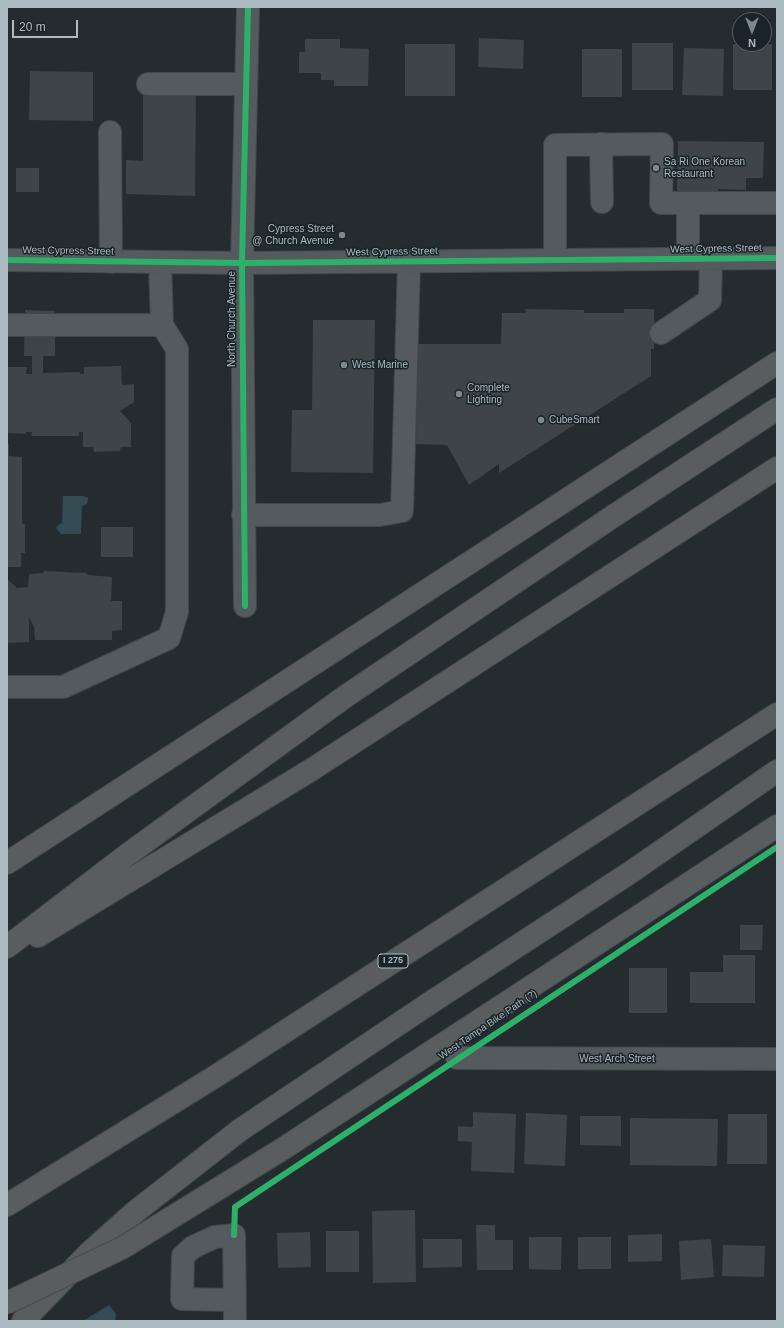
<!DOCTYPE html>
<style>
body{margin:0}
#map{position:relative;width:784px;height:1328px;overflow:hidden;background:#252c2f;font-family:Arial,sans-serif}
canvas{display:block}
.frame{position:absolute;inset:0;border:8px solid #aebbc1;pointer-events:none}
.north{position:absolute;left:732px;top:12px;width:40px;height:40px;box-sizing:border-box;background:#1a2428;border:1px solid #556065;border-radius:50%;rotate:180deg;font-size:11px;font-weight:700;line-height:16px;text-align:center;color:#aebbc1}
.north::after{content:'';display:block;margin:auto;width:14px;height:18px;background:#7e898e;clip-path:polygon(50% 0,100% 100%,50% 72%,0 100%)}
.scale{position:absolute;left:12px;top:20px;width:66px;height:18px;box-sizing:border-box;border:2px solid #aebbc1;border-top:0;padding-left:5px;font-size:12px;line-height:14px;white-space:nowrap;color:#aebbc1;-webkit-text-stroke:3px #1a2428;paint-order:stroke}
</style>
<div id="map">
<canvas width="784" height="1328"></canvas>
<div class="frame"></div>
<div class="north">N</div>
<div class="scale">20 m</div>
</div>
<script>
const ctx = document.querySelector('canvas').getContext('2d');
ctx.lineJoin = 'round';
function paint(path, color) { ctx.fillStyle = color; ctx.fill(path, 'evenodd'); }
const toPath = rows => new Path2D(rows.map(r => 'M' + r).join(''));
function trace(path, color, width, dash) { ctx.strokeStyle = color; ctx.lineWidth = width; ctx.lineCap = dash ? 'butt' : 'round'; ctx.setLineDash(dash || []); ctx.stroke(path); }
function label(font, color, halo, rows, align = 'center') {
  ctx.font = font + ' Arial,sans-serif'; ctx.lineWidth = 3; ctx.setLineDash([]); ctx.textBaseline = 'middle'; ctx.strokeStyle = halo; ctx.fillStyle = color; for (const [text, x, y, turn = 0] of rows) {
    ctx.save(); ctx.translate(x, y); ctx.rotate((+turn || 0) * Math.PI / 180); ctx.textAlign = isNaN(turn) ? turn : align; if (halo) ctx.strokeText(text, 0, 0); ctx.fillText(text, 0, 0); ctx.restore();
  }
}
paint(toPath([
 [63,496,83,496,88,498,87,504,82,506,81,534,61,534,56,528,58,525,62,523],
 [109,1305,116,1314,115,1321,83,1321]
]), '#344b54');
paint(toPath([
 [479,38,524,40,523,69,478,67],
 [305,39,340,39,340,48,369,49,368,86,334,86,334,80,321,80,321,73,299,73,299,52,305,52],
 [632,43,673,43,673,90,632,90],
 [405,44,455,44,455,96,405,96],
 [733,44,772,44,772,90,733,90],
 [684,48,724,49,723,96,682,95],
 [582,49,622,49,622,97,582,97],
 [30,71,93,72,93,121,29,120],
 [143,91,196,92,195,196,126,194,126,160,143,161],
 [678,141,764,142,763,178,746,178,746,190,718,189,718,197,677,196],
 [16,168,39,168,39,192,16,192],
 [525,309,584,310,584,313,624,313,624,309,654,309,654,349,651,349,651,376,499,473,499,464,469,485,447,445,416,444,417,344,501,344,502,313,526,313],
 [25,310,55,311,55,356,43,356,43,373,80,372,80,374,84,374,84,367,121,366,122,385,134,384,134,402,120,411,131,423,131,447,121,447,120,451,94,452,93,447,83,447,83,432,79,432,79,436,31,436,32,432,26,432,26,434,7,433,7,367,27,367,26,374,32,374,32,356,24,356],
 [313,320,375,320,373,473,291,472,292,410,312,410],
 [7,443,9,444,9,456,22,457,22,524,25,524,25,553,21,553,21,567,7,567],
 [101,527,133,527,133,557,101,557],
 [44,571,86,573,88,575,112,577,111,601,122,601,122,630,112,631,112,640,35,640,34,627,29,617,29,642,7,643,7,579,17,588,28,587,29,574,43,573],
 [740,925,763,925,762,950,740,950],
 [723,955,755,955,755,1003,690,1003,690,972,723,972],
 [629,968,667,968,667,1013,629,1013],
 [473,1112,516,1114,514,1173,471,1171,472,1142,458,1141,458,1126,473,1127],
 [526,1113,567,1115,565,1166,524,1164],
 [728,1114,767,1114,767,1164,727,1164],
 [580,1116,621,1116,621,1146,580,1145],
 [630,1118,718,1119,717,1166,630,1165],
 [415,1210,416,1282,373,1283,372,1211],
 [476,1225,495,1225,495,1240,513,1240,513,1270,477,1270],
 [326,1231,359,1231,359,1272,326,1272],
 [310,1232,311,1267,278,1268,277,1233],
 [662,1234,662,1261,628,1262,628,1235],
 [529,1237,562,1237,561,1270,529,1269],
 [578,1237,611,1237,611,1269,578,1269],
 [423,1239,462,1239,462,1267,423,1268],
 [711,1239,714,1277,681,1280,679,1241],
 [723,1245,765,1246,764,1277,722,1276]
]), '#3e4447');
const minor = toPath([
 [148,84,246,84],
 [110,132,111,262],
 [601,144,602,202],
 [688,259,688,203],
 [7,260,242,263,777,258],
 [555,260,555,145,662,144,661,203,777,203],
 [7,325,162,325],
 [661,333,710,300,711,259],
 [243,515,380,515,402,511,409,262],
 [245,606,242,263,248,7],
 [7,687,63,687,169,638,177,612,177,349,162,325,160,262],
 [457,1058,777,1059],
 [234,1300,182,1299,183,1256,193,1247,215,1237,234,1235,235,1321]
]);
const highway = toPath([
 [7,863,777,363],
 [38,936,311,770,777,468],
 [7,947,127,855,346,696,612,517,777,409],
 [281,1150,777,826],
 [7,1205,216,1076,777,714],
 [23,1321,89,1253,135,1212,240,1130,433,1001,628,874,777,771]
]);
trace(minor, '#42484a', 24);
trace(highway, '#42484b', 24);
trace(minor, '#545a5e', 22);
trace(highway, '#595d5f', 22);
const highwayBridge = toPath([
 [7,1303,122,1248,281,1150]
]);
trace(highwayBridge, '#42484b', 24, []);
trace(highwayBridge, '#595d5f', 22);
trace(toPath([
 [7,260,242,263,777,258],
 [245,606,242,263,248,7],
 [234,1235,235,1207,777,847]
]), '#2db169', 6);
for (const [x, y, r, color] of [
 [656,168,4,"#7e898e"],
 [342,235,4,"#7e898e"],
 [344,365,4,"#7e898e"],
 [459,394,4,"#7e898e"],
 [541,420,4,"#7e898e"]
]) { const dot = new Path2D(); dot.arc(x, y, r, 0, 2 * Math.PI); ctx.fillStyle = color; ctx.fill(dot); trace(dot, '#1a2428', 1.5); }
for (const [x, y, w] of [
 [393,961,30]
]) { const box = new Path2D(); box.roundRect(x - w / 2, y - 7, w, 14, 3); ctx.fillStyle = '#1a2428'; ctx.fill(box); trace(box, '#aebbc1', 1); }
label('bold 9px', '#aebbc1', null, [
 ["I 275",393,961]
]);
label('10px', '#aebbc1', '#1a2428', [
 ["Sa Ri One Korean",664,162],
 ["Restaurant",664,174],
 ["Cypress Street",334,229,"right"],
 ["@ Church Avenue",334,241,"right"],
 ["West Marine",352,365],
 ["Complete",467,388],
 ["Lighting",467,400],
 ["CubeSmart",549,420]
], 'left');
label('10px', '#aebbc1', '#1a2428', [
 ["West Cypress Street",716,249,-1],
 ["West Cypress Street",68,251,1],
 ["West Cypress Street",392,252,-1],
 ["North Church Avenue",232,319,-90],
 ["West Tampa Bike Path (?)",488,1025,-34],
 ["West Arch Street",617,1059]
]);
</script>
